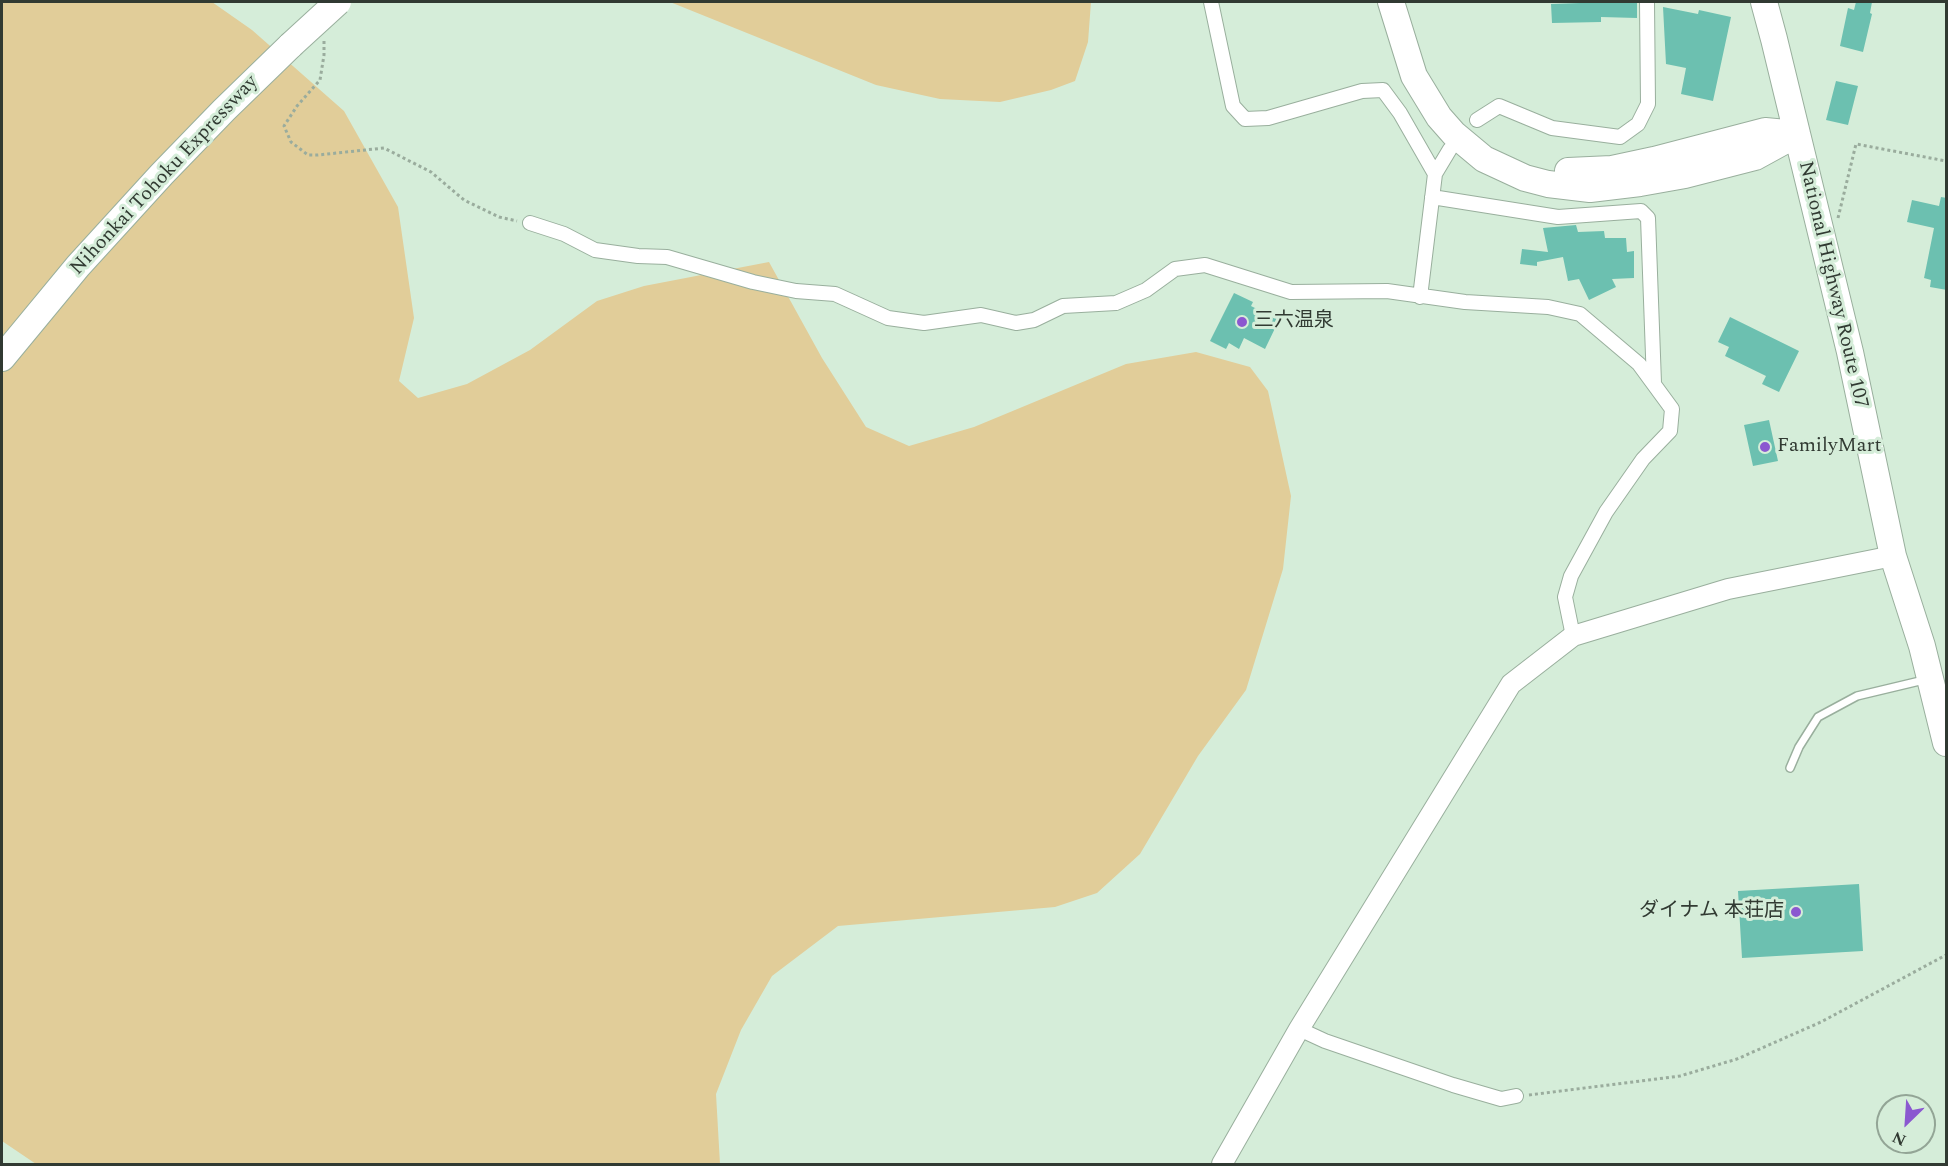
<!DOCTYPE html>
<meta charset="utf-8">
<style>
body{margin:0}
#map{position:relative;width:1948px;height:1166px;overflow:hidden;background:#d5edd9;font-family:Spectral,serif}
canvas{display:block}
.frame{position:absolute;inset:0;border:3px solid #313a32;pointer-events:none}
.north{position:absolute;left:1876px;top:1094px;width:60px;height:60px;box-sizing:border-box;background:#d5edd9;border:2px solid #93a596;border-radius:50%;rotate:205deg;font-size:16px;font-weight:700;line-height:24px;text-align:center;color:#313a32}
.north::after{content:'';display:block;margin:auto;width:21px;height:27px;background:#8b58d0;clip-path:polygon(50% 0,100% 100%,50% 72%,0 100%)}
</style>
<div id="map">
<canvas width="1948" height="1166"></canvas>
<div class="frame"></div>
<div class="north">N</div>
</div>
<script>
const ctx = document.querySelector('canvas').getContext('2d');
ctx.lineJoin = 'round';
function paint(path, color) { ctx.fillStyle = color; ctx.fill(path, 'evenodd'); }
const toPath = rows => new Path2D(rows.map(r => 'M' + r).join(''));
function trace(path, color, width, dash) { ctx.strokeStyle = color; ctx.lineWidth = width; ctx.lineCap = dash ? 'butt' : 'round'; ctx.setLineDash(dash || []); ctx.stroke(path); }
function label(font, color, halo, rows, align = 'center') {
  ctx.font = font + ' Spectral,"Noto Sans JP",serif'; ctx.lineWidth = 6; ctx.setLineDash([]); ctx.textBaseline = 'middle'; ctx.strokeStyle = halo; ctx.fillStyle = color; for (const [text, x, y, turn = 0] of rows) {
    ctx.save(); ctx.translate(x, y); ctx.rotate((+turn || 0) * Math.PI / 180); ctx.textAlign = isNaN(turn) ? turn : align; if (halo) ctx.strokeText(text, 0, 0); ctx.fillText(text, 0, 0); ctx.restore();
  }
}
paint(toPath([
 [2,2,212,2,252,30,344,111,398,207,414,318,399,381,418,398,467,384,530,350,597,301,644,286,769,262,822,358,866,427,909,446,974,427,1126,364,1196,352,1250,367,1268,391,1291,496,1283,569,1246,690,1198,756,1140,854,1097,893,1055,907,838,926,772,976,741,1030,716,1094,720,1164,36,1164,2,1141],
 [670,2,1091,2,1088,42,1075,81,1051,90,1000,102,940,99,876,85]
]), '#e1cd99');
paint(toPath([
 [1608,2,1637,2,1637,18,1601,17,1601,22,1552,23,1551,4],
 [1856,2,1872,2,1870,13,1872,14,1863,52,1840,46,1848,8,1854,10],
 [1663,7,1698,14,1699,10,1731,17,1713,101,1681,94,1686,68,1666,64],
 [1836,81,1858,86,1848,125,1826,120],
 [1941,197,1947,198,1947,290,1930,287,1931,280,1924,278,1934,228,1907,222,1912,200,1939,206],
 [1576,225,1578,232,1604,231,1605,238,1626,238,1627,252,1634,251,1634,278,1612,279,1616,287,1589,300,1579,279,1568,281,1563,257,1537,262,1537,266,1520,264,1522,249,1548,252,1543,228],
 [1234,293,1253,302,1251,306,1279,320,1265,349,1244,338,1239,349,1229,343,1226,349,1210,341],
 [1730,317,1799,351,1779,392,1762,384,1766,376,1725,356,1729,347,1718,342],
 [1769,420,1778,461,1753,466,1744,425],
 [1859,884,1863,951,1742,958,1738,891]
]), '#6cc0b0');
const lane = toPath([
 [1790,768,1799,747,1818,717,1857,696,1924,680]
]);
const street = toPath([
 [1211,2,1233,106,1245,119,1268,118,1362,91,1383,90,1400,113,1435,174],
 [1477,120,1499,106,1552,128,1620,137,1638,124,1648,104,1647,2],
 [1432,197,1558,217,1641,211,1648,218,1654,383],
 [530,223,564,234,595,250,638,256,667,257,753,282,796,291,835,294,888,318,924,323,981,315,1016,323,1034,320,1063,306,1116,303,1146,290,1175,269,1205,265,1291,292,1387,291,1465,302,1548,307,1580,314,1639,364,1672,409,1670,431,1643,459,1606,512,1571,576,1565,597,1573,636],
 [1420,297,1435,174,1450,149],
 [1299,1029,1325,1041,1453,1085,1501,1099,1516,1096]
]);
const secondary = toPath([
 [1222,1164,1299,1029,1511,684,1573,636,1728,589,1893,556]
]);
const highway = toPath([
 [1391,2,1414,76,1439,117,1454,134,1484,159,1525,178,1548,184,1590,189,1640,183,1685,175,1755,157,1797,134],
 [1764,2,1774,39,1850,352,1893,556,1922,646,1946,743],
 [1568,171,1612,169,1654,160,1765,131,1797,134],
 [2,358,78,266,162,174,224,110,291,45]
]);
trace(lane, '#99af9d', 10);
trace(street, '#99af9d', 16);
trace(secondary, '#99af9d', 22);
trace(highway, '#99af9d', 28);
trace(toPath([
 [324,41,324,55,320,80,297,106,284,126,291,142,308,155,318,155,384,148,431,172,464,200,499,217,517,221],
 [1838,218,1856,144,1946,161],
 [1529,1095,1680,1076,1737,1059,1821,1022,1946,955]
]), '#9aac9d', 3, [3, 3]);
trace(lane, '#fff', 7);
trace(street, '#fff', 14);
trace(secondary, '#fff', 20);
trace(highway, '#fff', 26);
const highwayBridge = toPath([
 [291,45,338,2]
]);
trace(highwayBridge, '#99af9d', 28, []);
trace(highwayBridge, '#fff', 26);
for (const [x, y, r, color] of [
 [1242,322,6,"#8b58d0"],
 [1765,447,6,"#8b58d0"],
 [1796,912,6,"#8b58d0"]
]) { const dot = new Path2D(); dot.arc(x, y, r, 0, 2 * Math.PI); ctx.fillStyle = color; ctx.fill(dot); trace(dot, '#d5edd9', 2); }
label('20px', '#313a32', '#d5edd9', [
 ["Nihonkai Tohoku Expressway",165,176,-47],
 ["National Highway Route 107",1832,285,77]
]);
label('20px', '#313a32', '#d5edd9', [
 ["三六温泉",1254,322],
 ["FamilyMart",1777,447],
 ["ダイナム 本荘店",1784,912,"right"]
], 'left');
</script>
